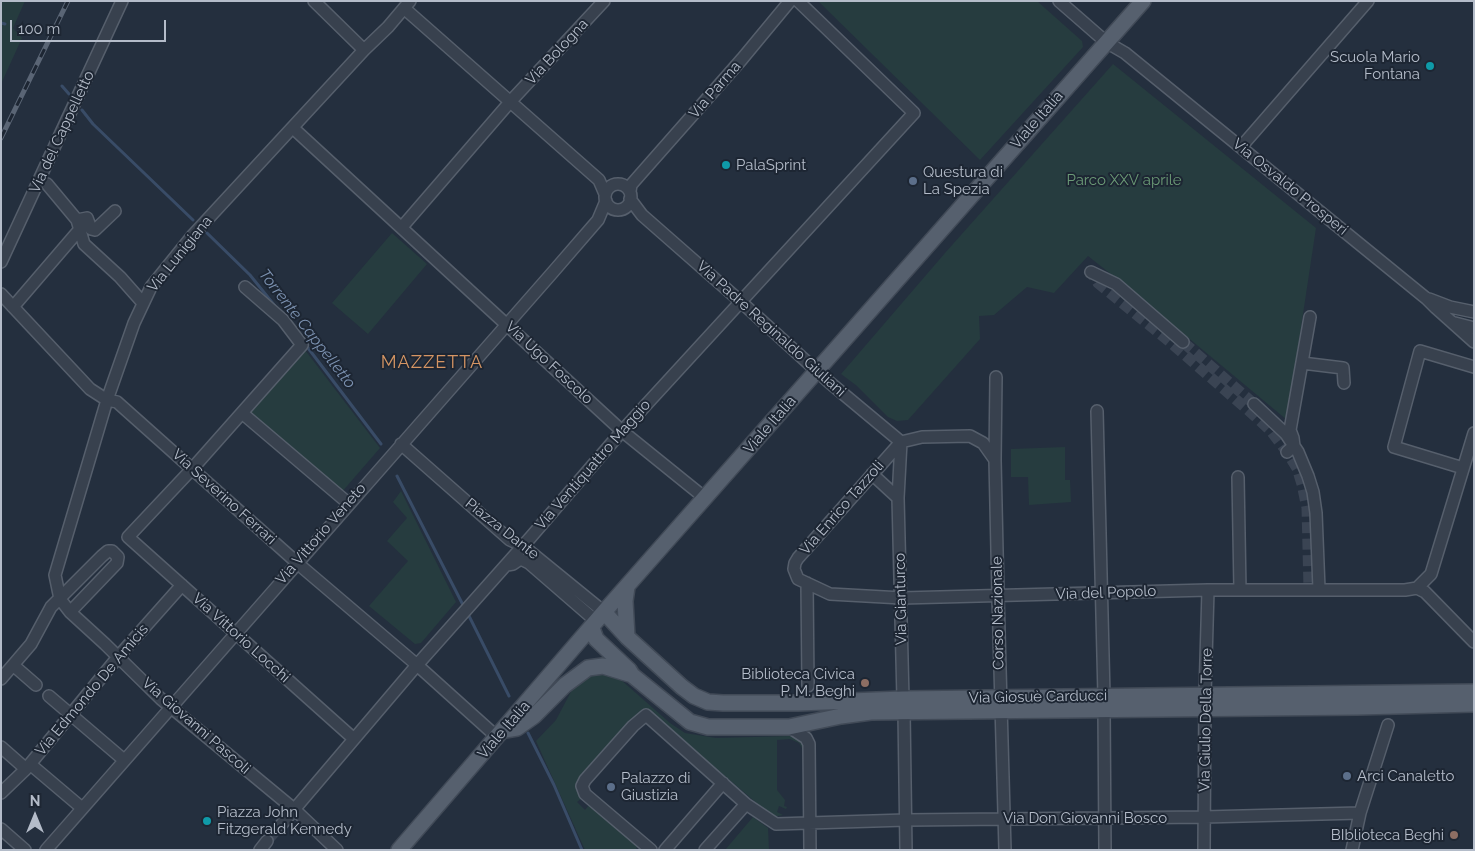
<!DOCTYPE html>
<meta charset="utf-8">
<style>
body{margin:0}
#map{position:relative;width:1475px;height:851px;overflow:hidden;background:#242f3e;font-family:Raleway,sans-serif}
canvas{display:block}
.frame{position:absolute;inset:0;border:2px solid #b4bcc9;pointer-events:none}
.north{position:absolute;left:10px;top:791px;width:50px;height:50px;-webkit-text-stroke:4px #1d2633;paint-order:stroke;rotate:0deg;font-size:14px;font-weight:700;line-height:20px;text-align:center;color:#b4bcc9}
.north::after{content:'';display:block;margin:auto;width:18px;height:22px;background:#b4bcc9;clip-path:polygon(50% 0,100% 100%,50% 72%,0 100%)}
.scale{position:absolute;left:10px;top:20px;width:156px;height:22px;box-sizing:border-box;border:2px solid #b4bcc9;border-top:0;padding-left:6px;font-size:15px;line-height:18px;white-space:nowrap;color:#b4bcc9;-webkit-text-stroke:4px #1d2633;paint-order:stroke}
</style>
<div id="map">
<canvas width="1475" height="851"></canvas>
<div class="frame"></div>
<div class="north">N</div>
<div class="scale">100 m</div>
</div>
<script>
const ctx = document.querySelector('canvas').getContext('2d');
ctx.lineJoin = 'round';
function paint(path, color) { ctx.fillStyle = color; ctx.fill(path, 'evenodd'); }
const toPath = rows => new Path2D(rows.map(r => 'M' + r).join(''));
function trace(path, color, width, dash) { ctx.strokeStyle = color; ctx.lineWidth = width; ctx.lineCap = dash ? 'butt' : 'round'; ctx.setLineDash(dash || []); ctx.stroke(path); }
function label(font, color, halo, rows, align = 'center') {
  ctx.font = font + ' Raleway,sans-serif'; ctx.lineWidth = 4; ctx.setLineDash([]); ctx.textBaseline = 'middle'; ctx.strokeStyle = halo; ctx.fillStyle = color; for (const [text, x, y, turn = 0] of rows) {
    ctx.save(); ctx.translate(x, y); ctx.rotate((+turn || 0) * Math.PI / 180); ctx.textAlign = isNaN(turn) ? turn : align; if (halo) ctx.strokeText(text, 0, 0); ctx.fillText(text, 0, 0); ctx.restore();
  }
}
paint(toPath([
 [1,1,25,1,13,28,22,38,1,84],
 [818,1,1037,1,1082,41,1083,47,980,160],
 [1113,64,1316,228,1287,420,1126,286,1088,256,1054,293,1027,287,994,315,979,316,980,339,908,420,897,421,888,417,857,386,841,374,945,253],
 [392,233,427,264,368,334,332,303],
 [305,350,380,448,341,493,251,412],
 [1065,447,1065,480,1070,480,1071,502,1029,505,1028,477,1011,477,1011,449],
 [401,491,456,602,421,643,415,644,369,606,408,561,387,541,407,518,393,502],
 [605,673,611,674,620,679,670,723,685,733,716,738,790,736,797,739,802,743,805,749,806,763,803,762,803,750,799,743,790,739,777,740,777,790,785,800,784,806,787,807,786,809,779,806,777,812,783,815,773,817,650,712,582,778,582,798,577,802,585,810,590,804,638,846,635,850,585,850,536,741,556,720,574,686,589,675],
 [753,817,768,828,769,850,725,850]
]), '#263c3f');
trace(toPath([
 [1,23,5,24],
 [62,86,69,94],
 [82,110,93,124,193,220],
 [207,233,250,275,275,306],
 [305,344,381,444],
 [397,476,463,605],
 [469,616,509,696],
 [528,733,554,785,582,850]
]), '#394c67', 3);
trace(toPath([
 [1088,276,1091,272,1098,283,1170,342,1256,417,1271,431,1287,452,1297,468,1302,484,1307,508,1309,589],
 [1183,342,1254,404],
 [267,841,281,825]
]), '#3a4453', 11, [11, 5.5]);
const minor = toPath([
 [314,1,364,50],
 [1059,1,1106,42,1125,53,1427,299,1436,308,1474,342],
 [405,9,599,180,605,194],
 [293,128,622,431,700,494],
 [1241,147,1368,1],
 [47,184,77,220,84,244,120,277,143,303],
 '605 197a13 13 0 1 1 26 0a13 13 0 1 1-26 0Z',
 [630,191,631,185,638,177,742,59,790,1],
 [630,199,642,215,740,301,829,382,901,442],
 [77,220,87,218,91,229,95,230,115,211],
 [402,227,510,102,604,1],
 [1,262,122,1],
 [1091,272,1116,284,1183,342],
 [245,287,283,320,302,345,192,469,128,537,354,739],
 [1,294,90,389,107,400,117,402,303,568,417,665,497,737],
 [1429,299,1450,307,1474,312],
 [13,307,80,229],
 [1455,323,1474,328],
 [1302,363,1343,368,1344,383],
 [996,377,995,460,998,596,1005,850],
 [1254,404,1286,434,1298,452,1308,476,1313,492,1316,513,1319,589],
 [1097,411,1104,696],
 [242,413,348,503],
 [901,442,798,558,795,563,794,569,798,579,830,594,902,598,1208,590,1405,590,1417,588],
 [901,442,898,498,903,699],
 [901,442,922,437,970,436,983,443,995,460],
 [401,444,510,540,523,546,604,612],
 [1287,452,1294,446,1293,438,1290,430,1310,317],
 [1463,468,1394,447,1420,351,1474,367],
 [872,474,898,498],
 [1238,477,1240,590],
 [507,565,513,564,519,560,523,560,529,563,597,622],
 [807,583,808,686],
 [1417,588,1431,574,1474,433],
 [1417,588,1425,592,1474,642],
 [13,665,36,685],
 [1,679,31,644,51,607,102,556,108,551,112,551,118,557,117,563,70,612],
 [49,696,124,760],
 [1104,710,1105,850],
 [904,712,906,850],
 [789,727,806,738,809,744,810,850],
 [1,747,26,769],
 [30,764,82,808],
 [1,793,26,769,118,657,182,585],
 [281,825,417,665,530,538,622,431,914,113,798,1],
 [1,829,25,850],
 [46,850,553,272,598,220,606,201],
 [260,850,267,841],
 [337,850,295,810,161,699,105,644,70,612,60,599,55,575,107,400,134,323,151,287,193,235,364,50,388,27,410,1],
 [651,850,585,794,582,786,585,780,633,726,646,715,746,804],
 [665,850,723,783],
 [705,850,746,804,776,824,906,820,1204,817,1360,813],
 [1204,850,1205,695,1208,590],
 [1352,850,1360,813,1388,725]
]);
const major = toPath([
 [604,612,627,637,682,687,694,696,708,702,723,703,798,703,903,699,1474,692],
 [592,628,596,639,629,670,632,675,690,722,708,727,789,727,841,716,871,712,1358,707,1474,704],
 [627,637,625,601,627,587],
 [505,730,517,728,534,716,565,685,588,668,603,666,629,674],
 [399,850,604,612,1143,1]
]);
trace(minor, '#565f6c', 14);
trace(major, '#414a57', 18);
trace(minor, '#38414e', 11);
trace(major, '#56606e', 15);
const rail = toPath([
 [1,138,68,1]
]);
trace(rail, '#5a6575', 5);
trace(rail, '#1d2633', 3, [9]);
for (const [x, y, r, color] of [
 [1430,66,5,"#0f9aa8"],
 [726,165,5,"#0f9aa8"],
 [913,181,5,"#5c6f8a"],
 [865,683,5,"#8d6e63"],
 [1347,776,5,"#5c6f8a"],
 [611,787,5,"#5c6f8a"],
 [207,821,5,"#0f9aa8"],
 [1454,835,5,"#8d6e63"]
]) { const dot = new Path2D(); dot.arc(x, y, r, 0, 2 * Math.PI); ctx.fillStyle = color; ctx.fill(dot); trace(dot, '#1d2633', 2); }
label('15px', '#b4bcc9', '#1d2633', [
 ["Via Bologna",557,52,-47],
 ["Via Parma",715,90,-49],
 ["Viale Italia",1037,120,-49],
 ["Via del Cappelletto",62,132,-65],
 ["Via Osvaldo Prosperi",1290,187,39],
 ["Via Lunigiana",180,254,-51],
 ["Via Padre Reginaldo Giuliani",771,329,42],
 ["Via Ugo Foscolo",549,363,43],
 ["Viale Italia",770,425,-49],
 ["Via Ventiquattro Maggio",593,465,-49],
 ["Via Severino Ferrari",224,497,42],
 ["Via Enrico Tazzoli",842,508,-49],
 ["Piazza Dante",502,529,38],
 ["Via Vittorio Veneto",321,534,-49],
 ["Via del Popolo",1106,593,-2],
 ["Via Gianturco",901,599,-91],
 ["Corso Nazionale",998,613,-91],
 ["Via Vittorio Locchi",241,638,42],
 ["Via Edmondo De Amicis",92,690,-50],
 ["Via Giosuè Carducci",1038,697,-1],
 ["Via Giulio Della Torre",1206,720,-89],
 ["Via Giovanni Pascoli",196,726,41],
 ["Viale Italia",504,730,-49],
 ["Via Don Giovanni Bosco",1085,818]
]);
label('15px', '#b4bcc9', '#1d2633', [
 ["Scuola Mario",1420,57,"right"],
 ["Fontana",1420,74,"right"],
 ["PalaSprint",736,165],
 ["Questura di",923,172],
 ["La Spezia",923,189],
 ["Biblioteca Civica",855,674,"right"],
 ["P. M. Beghi",855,691,"right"],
 ["Arci Canaletto",1357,776],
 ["Palazzo di",621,778],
 ["Giustizia",621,795],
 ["Piazza John",217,812],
 ["Fitzgerald Kennedy",217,829],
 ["BIblioteca Beghi",1444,835,"right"]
], 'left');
label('15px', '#6b9a76', '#1d2633', [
 ["Parco XXV aprile",1124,180]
]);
label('italic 16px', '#7c92b1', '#1d2633', [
 ["Torrente Cappelletto",307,329,52]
]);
ctx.letterSpacing = '1px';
label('18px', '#d59563', '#1d2633', [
 ["MAZZETTA",432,363]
]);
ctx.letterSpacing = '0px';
</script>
